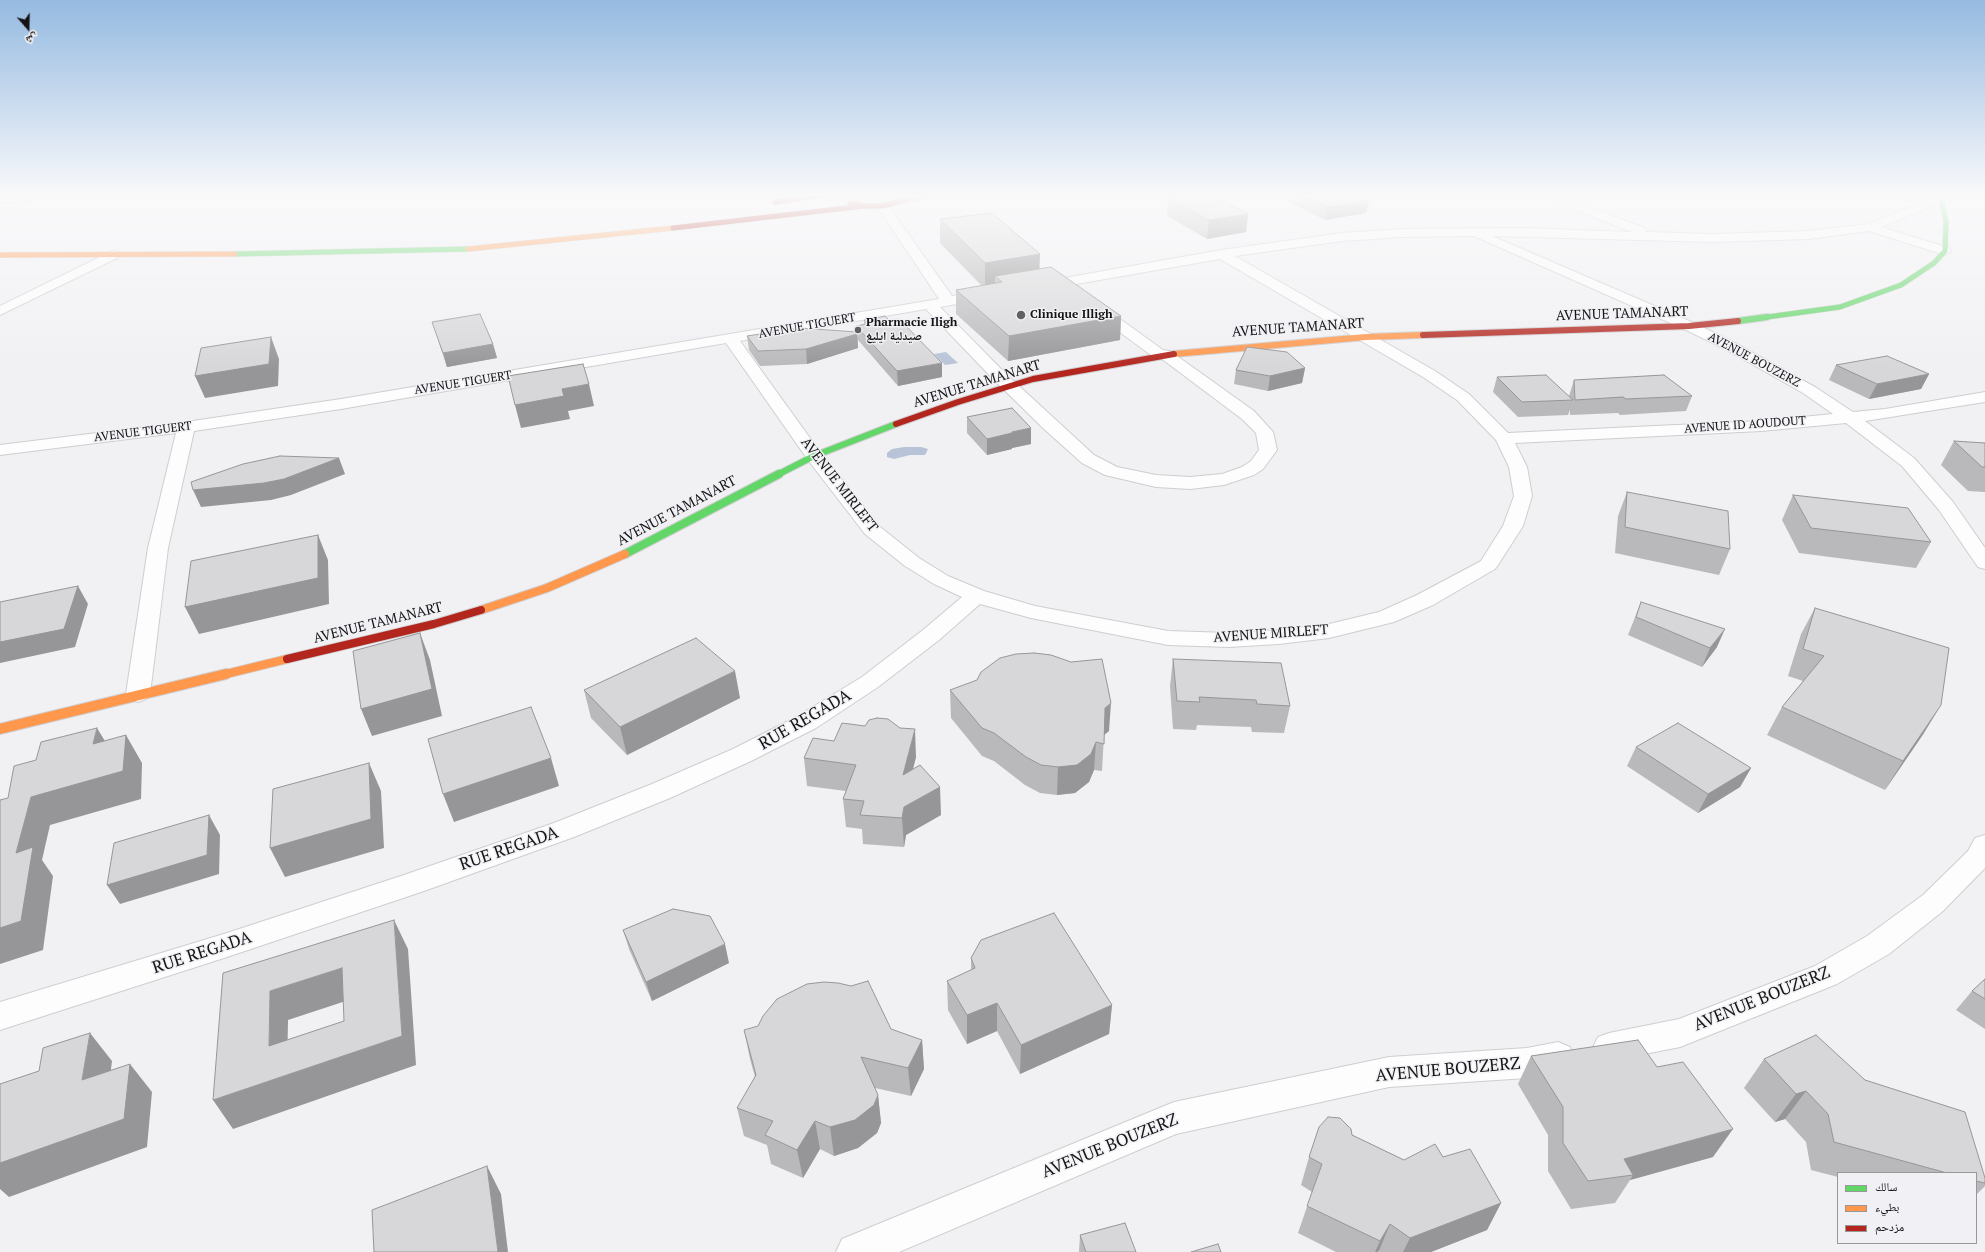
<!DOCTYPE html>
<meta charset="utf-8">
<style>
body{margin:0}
#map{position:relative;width:1985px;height:1252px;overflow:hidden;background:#f1f1f4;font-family:"PT Serif","Noto Naskh Arabic",serif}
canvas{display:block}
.legend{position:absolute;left:1837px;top:1172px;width:140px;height:72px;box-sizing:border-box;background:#f0f0f5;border:1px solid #98989b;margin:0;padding:5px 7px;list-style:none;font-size:12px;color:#141415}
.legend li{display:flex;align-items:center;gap:8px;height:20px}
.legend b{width:20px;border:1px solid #98989b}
.north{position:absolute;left:8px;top:8px;width:40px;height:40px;-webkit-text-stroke:3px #f0f0f5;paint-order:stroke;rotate:160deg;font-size:11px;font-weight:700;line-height:16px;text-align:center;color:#141415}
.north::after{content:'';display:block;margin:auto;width:14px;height:18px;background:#141415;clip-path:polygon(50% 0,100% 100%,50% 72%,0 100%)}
</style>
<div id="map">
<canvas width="1985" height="1252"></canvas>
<ul class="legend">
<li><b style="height:5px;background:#63d668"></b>سالك</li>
<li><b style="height:5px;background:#ff974d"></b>بطيء</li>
<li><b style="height:5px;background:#b3261e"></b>مزدحم</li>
</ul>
<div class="north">ش</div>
</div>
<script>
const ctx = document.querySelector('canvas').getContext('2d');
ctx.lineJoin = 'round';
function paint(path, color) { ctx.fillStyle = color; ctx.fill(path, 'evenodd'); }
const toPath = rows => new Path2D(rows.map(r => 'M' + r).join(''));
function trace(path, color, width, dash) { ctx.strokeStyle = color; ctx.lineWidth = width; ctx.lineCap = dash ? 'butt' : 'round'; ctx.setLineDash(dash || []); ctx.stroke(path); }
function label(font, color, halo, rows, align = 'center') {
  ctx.font = font + ' "PT Serif","Noto Naskh Arabic",serif'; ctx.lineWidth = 3; ctx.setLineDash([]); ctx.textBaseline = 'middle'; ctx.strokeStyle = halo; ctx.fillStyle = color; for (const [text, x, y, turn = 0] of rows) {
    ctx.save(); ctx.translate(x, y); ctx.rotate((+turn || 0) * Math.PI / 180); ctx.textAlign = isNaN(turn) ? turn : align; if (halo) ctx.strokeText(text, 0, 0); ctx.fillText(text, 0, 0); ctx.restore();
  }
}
paint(toPath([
 [946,352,958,363,945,365,934,354],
 [904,447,921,447,928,449,925,455,910,455,894,459,887,457,887,453,892,449]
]), '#b8c3d7');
const street = toPath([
 [33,194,83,194,77,197,0,203,0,197,33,194],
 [1538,194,1554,194,1645,228,1646,232,1712,234,1809,231,1868,224,1936,197,1944,197,1946,199,1944,201,1881,227,1949,248,1951,251,1945,255,1869,231,1809,239,1712,242,1492,236,1694,323,1735,343,1815,387,1853,412,1885,409,1985,392,1985,402,1865,421,1914,458,1953,502,1985,548,1985,569,1978,567,1939,510,1902,466,1846,423,1761,431,1515,443,1527,467,1532,496,1523,526,1498,565,1495,569,1433,605,1394,622,1329,638,1279,644,1229,647,1168,645,1031,618,980,604,939,640,878,687,816,728,751,761,670,798,574,837,424,891,227,957,0,1030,0,1002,227,933,404,875,554,823,652,784,733,749,798,716,862,677,923,630,962,597,934,584,905,566,865,534,808,460,726,343,341,409,194,431,168,548,150,694,146,699,138,702,130,699,126,694,148,548,176,433,0,455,0,445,186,422,341,399,939,299,877,206,883,203,887,204,952,296,985,291,990,292,992,295,990,298,940,307,1006,374,1094,455,1117,467,1156,475,1190,477,1222,474,1242,467,1251,461,1259,450,1256,433,1242,419,1162,359,1155,358,1092,312,1090,309,1092,306,1097,305,1102,306,1163,350,1170,351,1254,411,1273,432,1277,450,1263,469,1254,475,1224,485,1190,489,1156,487,1105,475,1082,463,1044,429,994,380,926,309,740,341,820,452,879,526,919,558,948,576,984,591,1035,606,1168,631,1229,633,1279,630,1329,624,1379,612,1417,595,1481,561,1503,526,1514,496,1509,467,1496,440,1457,400,1423,377,1220,259,1042,290,1037,289,1035,286,1037,283,1042,282,1221,250,1342,233,1402,229,1525,228,1632,232,1540,196,1538,194],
 [1474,236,1684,329,1725,349,1803,393,1833,414,1761,421,1508,433,1469,394,1435,371,1235,256,1342,241,1402,237,1474,236],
 [112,251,117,252,118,255,117,258,0,315,0,306,112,251],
 [1985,835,1985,868,1943,911,1889,954,1837,984,1680,1047,1609,1061,1598,1057,1593,1047,1598,1037,1609,1033,1679,1019,1815,966,1867,936,1923,895,1968,851,1975,838,1985,835],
 [1558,1042,1570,1047,1574,1057,1570,1067,1558,1072,1527,1078,1389,1087,1176,1134,899,1252,836,1252,842,1239,1174,1102,1389,1057,1527,1048,1558,1042]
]);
const fastFar2 = toPath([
 [235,254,468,249],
 [1760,318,1840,307,1901,285,1934,263,1945,251,1946,222,1940,194]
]);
const fastFar1 = toPath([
 [1738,321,1767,317],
 [777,475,814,456,896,424]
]);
const fast = toPath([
 [625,554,779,474]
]);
const slowFar3 = toPath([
 [905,200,945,194],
 [468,249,673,228],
 [0,255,235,254]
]);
const slowFar2 = toPath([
 [1174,354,1366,337,1423,335]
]);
const slowFar1 = toPath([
 [481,610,547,588,625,554],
 [222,675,287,659]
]);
const slow = toPath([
 [0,729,226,674]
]);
const jamFar2 = toPath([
 [775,202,827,194],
 [850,203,864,206,883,206,905,200,910,194],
 [673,228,864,206]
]);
const jamFar1 = toPath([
 [1423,335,1689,326,1738,321],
 [896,424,958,402,1033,379,1174,354]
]);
const jam = toPath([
 [287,659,434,624,481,610]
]);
trace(street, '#ceced1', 2);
trace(fastFar2, '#ceced1', 6);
trace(fastFar1, '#ceced1', 8);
trace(fast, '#ceced1', 10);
trace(slowFar3, '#ceced1', 6);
trace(slowFar2, '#ceced1', 8);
trace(slowFar1, '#ceced1', 10);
trace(slow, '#ceced1', 12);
trace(jamFar2, '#ceced1', 6);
trace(jamFar1, '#ceced1', 8);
trace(jam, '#ceced1', 10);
paint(street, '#fdfdfd');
trace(fastFar2, '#63d668', 5);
trace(fastFar1, '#63d668', 6);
trace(fast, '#63d668', 8);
trace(slowFar3, '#ff974d', 5);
trace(slowFar2, '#ff974d', 6);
trace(slowFar1, '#ff974d', 8);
trace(slow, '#ff974d', 10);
trace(jamFar2, '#b3261e', 5);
trace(jamFar1, '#b3261e', 6);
trace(jam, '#b3261e', 8);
paint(toPath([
 [1291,194,1354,194,1369,201,1366,213,1325,220,1290,203],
 [1168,198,1248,214,1246,232,1207,239,1167,216],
 [940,219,1040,268,1121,316,1120,340,1008,361,956,314,956,290,982,286,940,243],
 [864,320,942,377,898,386,858,340,858,348,807,364,760,366,749,350,747,336,857,332,856,326,864,324],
 [432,322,493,344,497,358,447,367],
 [1836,365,1929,374,1921,389,1869,399,1829,380],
 [1305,368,1302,383,1268,391,1234,384,1236,370],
 [1497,377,1569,396,1574,380,1692,396,1686,411,1620,415,1618,413,1570,415,1570,410,1568,415,1518,417,1493,392],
 [967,417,1031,428,1031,444,1012,448,1012,449,987,455,967,433],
 [1954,441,1985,443,1985,492,1968,491,1941,465],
 [1627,492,1730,549,1719,575,1615,553,1618,516],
 [1793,495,1931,542,1916,568,1799,553,1782,520],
 [1641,602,1717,647,1702,667,1628,635],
 [1815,608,1924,733,1885,790,1767,735,1782,707,1803,681,1788,676,1801,634],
 [1173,659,1290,706,1284,733,1252,732,1251,727,1197,725,1196,730,1173,729,1170,686],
 [584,690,740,698,627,755,591,718],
 [950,690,1109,731,1104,735,1102,771,1094,770,1089,782,1075,793,1057,795,1040,793,1025,785,994,761,982,756,951,718],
 [834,741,916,757,913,769,941,815,906,835,904,847,863,844,862,829,846,827,843,799,846,791,807,786,804,758],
 [1636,747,1751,768,1740,787,1698,813,1627,766],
 [623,930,729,963,652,1001,629,949],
 [971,958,1112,1005,1109,1034,1020,1074,997,1031,967,1044,948,1010,947,981,971,970],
 [1985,979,1985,1029,1956,1010,1972,991],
 [744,1030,922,1040,924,1069,911,1096,875,1088,878,1095,881,1123,877,1133,858,1148,834,1156,820,1149,803,1178,771,1164,767,1145,744,1136,737,1108,755,1077,750,1059],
 [1531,1056,1713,1157,1630,1180,1615,1203,1571,1209,1548,1171,1548,1135,1518,1084],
 [1764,1059,1865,1080,1985,1178,1985,1186,1976,1195,1976,1173,1838,1173,1838,1177,1811,1170,1806,1142,1785,1119,1775,1122,1744,1088],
 [1352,1135,1404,1160,1443,1157,1501,1203,1487,1230,1431,1252,1380,1252,1379,1251,1378,1252,1336,1252,1298,1233,1312,1192,1301,1185,1309,1157],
 [1080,1235,1136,1252,1079,1252]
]), '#b9b9bb');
paint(toPath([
 [1369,201,1366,213,1325,220,1327,207],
 [1248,214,1246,232,1207,239,1209,220],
 [1040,254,1039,280,995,276,995,287,985,289,985,263],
 [1121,316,1120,340,1008,361,1009,336],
 [857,334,858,348,807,364,806,349],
 [271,337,279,359,278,386,205,398,195,376],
 [493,344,497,358,447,367,443,353],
 [942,363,942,377,898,386,897,371],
 [1305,368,1302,383,1268,391,1270,376],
 [1929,374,1921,389,1869,399,1877,384],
 [589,384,594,406,568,411,570,419,521,428,515,405,562,389],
 [1031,428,1031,444,1012,448,1012,449,987,455,987,439,1012,432],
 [339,458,345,474,291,495,271,500,201,507,193,490],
 [318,535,328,560,329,604,199,634,185,607],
 [78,586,88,604,75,647,0,663,0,642],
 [1725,629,1717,647,1702,667,1710,648],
 [420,633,430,660,442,716,372,736,361,709],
 [735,671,740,698,627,755,620,727],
 [1111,703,1109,731,1103,736,1105,708],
 [1941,705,1924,733,1885,790,1903,761],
 [97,728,114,756,93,744],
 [915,729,916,757,904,803,903,775],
 [126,735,142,763,141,799,50,825,42,860,53,876,43,950,0,964,0,928,16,853,31,797],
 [1096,742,1094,770,1089,782,1075,793,1057,795,1058,767],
 [551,758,559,786,454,822,443,794],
 [369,763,381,791,384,848,285,877,270,848],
 [1751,768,1740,787,1698,813,1708,794],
 [940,787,941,815,906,835,904,847,902,818,904,807],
 [209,815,220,835,219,874,120,904,107,885],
 [394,920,408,949,416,1065,233,1129,213,1100,402,1036],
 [725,944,729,963,652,1001,646,982],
 [342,968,358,997,288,1020,287,1075,269,1046,270,991],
 [997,1003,997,1031,967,1044,967,1015],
 [1112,1005,1109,1034,1020,1074,1021,1045],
 [90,1033,112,1061,106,1108,82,1080],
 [922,1040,924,1069,911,1096,908,1068],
 [130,1064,152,1092,147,1147,9,1197,0,1189,0,1163],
 [1806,1091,1785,1119,1775,1122,1796,1094],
 [878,1095,881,1123,877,1133,858,1148,834,1156,830,1127],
 [815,1121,820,1149,803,1178,797,1150],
 [1733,1129,1713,1157,1630,1180,1633,1175,1624,1159],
 [487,1166,501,1194,508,1252,498,1252],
 [1501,1203,1487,1230,1431,1252,1403,1252,1410,1238],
 [1390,1224,1379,1251,1378,1252,1375,1252,1380,1241]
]), '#969698');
const building = toPath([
 [1197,194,1209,194,1248,214,1209,220,1168,198,1197,194],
 [1298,194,1354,194,1369,201,1327,207,1298,194],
 [992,213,1040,254,985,263,940,219,992,213],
 [1051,267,1121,316,1009,336,956,290,1002,282,995,276,1051,267],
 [480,314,493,344,443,353,432,322,480,314],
 [885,316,889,320,899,319,942,363,897,371,856,326,867,324,864,320,885,316],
 [800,328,857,332,857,334,806,349,758,351,747,336,800,328],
 [271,337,269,364,195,376,201,348,271,337],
 [1247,347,1287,352,1305,368,1270,376,1236,370,1247,347],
 [1887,356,1929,374,1877,384,1836,365,1887,356],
 [583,364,589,384,562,389,564,396,515,405,508,376,583,364],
 [1546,375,1573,400,1522,402,1497,377,1546,375],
 [1664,375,1692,396,1626,399,1623,397,1575,400,1574,380,1664,375],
 [1012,408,1031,428,1012,432,1012,433,987,439,967,417,1012,408],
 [1954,441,1985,443,1985,467,1982,467,1954,441],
 [280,456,339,458,284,479,264,483,193,490,191,482,243,464,280,456],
 [1627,492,1728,511,1730,549,1625,527,1627,492],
 [1793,495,1908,508,1931,542,1811,528,1793,495],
 [318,535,318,578,185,607,191,561,318,535],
 [78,586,64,629,0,642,0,602,78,586],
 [1641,602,1725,629,1710,648,1636,617,1641,602],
 [1815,608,1949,648,1941,705,1903,761,1782,707,1824,656,1803,649,1815,608],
 [420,633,432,689,361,709,353,651,420,633],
 [696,638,735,671,620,727,584,690,696,638],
 [1034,653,1051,655,1071,662,1102,659,1111,703,1105,708,1104,744,1096,742,1091,754,1077,765,1058,767,1041,765,1026,757,994,733,982,728,950,690,977,680,981,672,1000,658,1016,654,1034,653],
 [1173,659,1281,663,1290,706,1257,704,1256,700,1199,697,1200,702,1177,701,1173,659],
 [531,707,551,758,443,794,428,739,531,707],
 [877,718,888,719,900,728,915,729,903,775,920,765,940,787,904,807,902,818,860,815,864,801,843,799,856,765,804,758,813,738,834,741,842,723,865,726,869,720,877,718],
 [1678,723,1751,768,1708,794,1636,747,1678,723],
 [97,728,93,744,126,735,123,771,31,797,16,853,33,847,21,921,0,928,0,800,8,798,14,766,36,760,41,742,97,728],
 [369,763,371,819,270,848,273,789,369,763],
 [209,815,207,855,107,885,114,843,209,815],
 [673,909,710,916,725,944,646,982,623,930,673,909],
 [1054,913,1112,1005,1021,1045,997,1003,967,1015,947,981,975,968,971,958,981,940,1054,913],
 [394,920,402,1036,213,1100,223,973,394,920],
 [342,968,344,1021,269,1046,270,991,342,968],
 [1985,979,1985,999,1972,991,1985,979],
 [868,981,891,1029,922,1040,908,1068,861,1057,878,1095,874,1105,855,1120,830,1127,815,1121,797,1150,765,1135,773,1121,737,1108,756,1075,744,1030,758,1026,763,1016,777,999,807,984,824,982,838,983,851,986,868,981],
 [90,1033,82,1080,130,1064,124,1119,0,1163,0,1084,39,1071,43,1048,90,1033],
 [1816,1035,1865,1080,1965,1112,1985,1178,1985,1183,1976,1181,1976,1173,1947,1173,1834,1142,1828,1114,1806,1091,1796,1094,1764,1059,1816,1035],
 [1638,1040,1657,1067,1683,1062,1733,1129,1624,1159,1633,1175,1588,1181,1563,1143,1563,1107,1531,1056,1638,1040],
 [1328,1117,1340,1118,1351,1129,1352,1135,1404,1160,1435,1144,1443,1157,1470,1149,1501,1203,1410,1238,1390,1224,1380,1241,1307,1206,1322,1164,1309,1157,1319,1127,1328,1117],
 [487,1166,498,1252,374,1252,372,1210,487,1166],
 [1125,1223,1136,1252,1086,1252,1080,1235,1125,1223],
 [1218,1244,1221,1252,1191,1252,1218,1244]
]);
paint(building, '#d7d7d9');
trace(building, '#969698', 1);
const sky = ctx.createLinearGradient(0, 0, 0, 369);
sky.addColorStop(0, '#95bae1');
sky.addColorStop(0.53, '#f9f9fa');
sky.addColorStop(1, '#f9f9fa00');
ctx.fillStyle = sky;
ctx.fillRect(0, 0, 1985, 369);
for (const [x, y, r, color] of [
 [1021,315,5,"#616163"],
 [858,330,4,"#616163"]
]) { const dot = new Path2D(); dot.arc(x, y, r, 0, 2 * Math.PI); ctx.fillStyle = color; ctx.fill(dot); trace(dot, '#f0f0f5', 1.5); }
label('bold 12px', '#141415', '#f0f0f5', [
 ["Clinique Illigh",1030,315],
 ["Pharmacie Iligh",866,323],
 ["صيدلية ايليغ",866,337]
], 'left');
label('12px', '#141415', '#f0f0f5', [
 ["AVENUE TIGUERT",807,326,-10],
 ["AVENUE BOUZERZ",1754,360,28],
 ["AVENUE TIGUERT",463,383,-9],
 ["AVENUE ID AOUDOUT",1745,425,-4],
 ["AVENUE TIGUERT",143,432,-7]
]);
label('14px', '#141415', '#f0f0f5', [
 ["AVENUE TAMANART",1622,314,-2],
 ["AVENUE TAMANART",1298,328,-4],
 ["AVENUE TAMANART",977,384,-17],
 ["AVENUE MIRLEFT",839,485,52],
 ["AVENUE TAMANART",677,511,-28],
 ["AVENUE TAMANART",378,623,-14],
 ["AVENUE MIRLEFT",1271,634,-4]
]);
label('17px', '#141415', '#f0f0f5', [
 ["RUE REGADA",805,720,-30],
 ["RUE REGADA",509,849,-19],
 ["RUE REGADA",202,953,-18],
 ["AVENUE BOUZERZ",1762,999,-22],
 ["AVENUE BOUZERZ",1448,1070,-5],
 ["AVENUE BOUZERZ",1110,1146,-22]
]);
</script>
